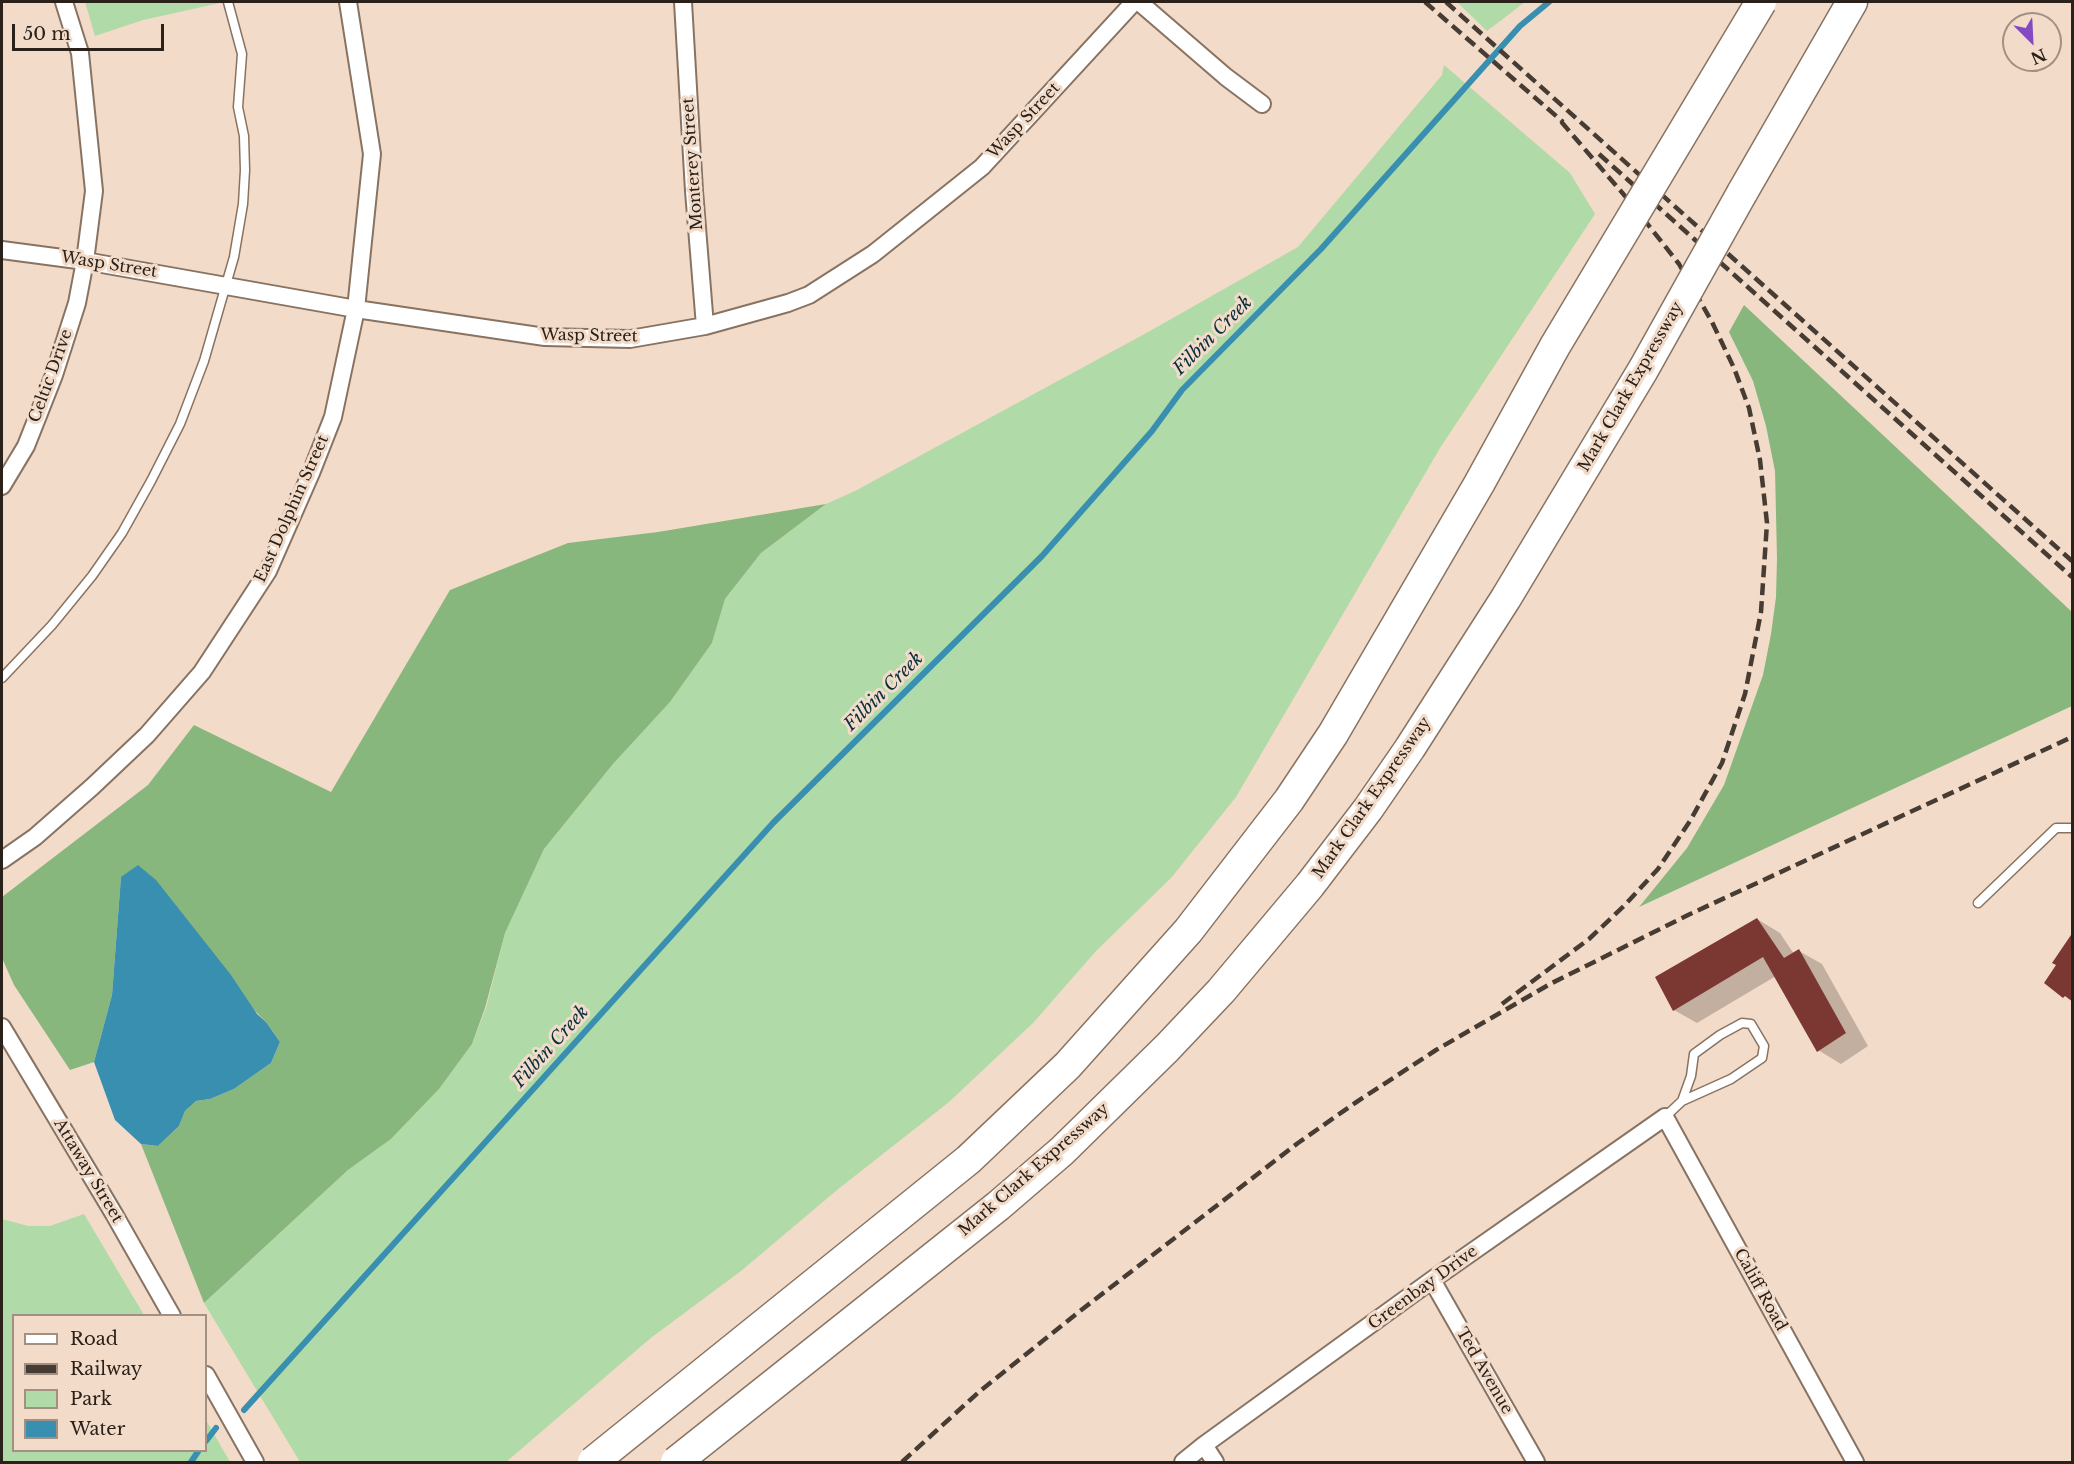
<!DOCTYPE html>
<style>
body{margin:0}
#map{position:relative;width:2074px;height:1464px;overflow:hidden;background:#f3dbc9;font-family:"Libre Baskerville",serif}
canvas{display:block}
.frame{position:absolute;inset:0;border:3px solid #29211a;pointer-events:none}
.legend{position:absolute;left:12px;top:1314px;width:195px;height:138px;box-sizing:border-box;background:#f3dbc9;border:2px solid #a29183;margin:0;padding:8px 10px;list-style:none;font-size:18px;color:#29211a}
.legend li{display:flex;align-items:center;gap:12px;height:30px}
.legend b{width:30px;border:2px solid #a29183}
.north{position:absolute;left:2002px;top:12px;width:60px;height:60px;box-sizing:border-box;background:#f3dbc9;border:2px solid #a29183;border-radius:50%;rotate:156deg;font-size:16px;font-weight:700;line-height:24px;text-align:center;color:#29211a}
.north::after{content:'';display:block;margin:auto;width:21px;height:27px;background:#854ac1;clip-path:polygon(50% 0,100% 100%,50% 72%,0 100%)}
.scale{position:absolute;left:12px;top:24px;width:152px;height:27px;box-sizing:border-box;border:3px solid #29211a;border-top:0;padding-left:8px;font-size:18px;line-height:21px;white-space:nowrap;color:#29211a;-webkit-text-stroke:4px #f3dbc9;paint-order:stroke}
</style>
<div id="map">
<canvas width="2074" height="1464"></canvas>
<div class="frame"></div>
<ul class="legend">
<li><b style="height:8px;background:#fff"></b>Road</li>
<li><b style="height:8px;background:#463c33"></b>Railway</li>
<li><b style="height:16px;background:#b0daa7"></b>Park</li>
<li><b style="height:16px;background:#398fb0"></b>Water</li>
</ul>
<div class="north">N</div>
<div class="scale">50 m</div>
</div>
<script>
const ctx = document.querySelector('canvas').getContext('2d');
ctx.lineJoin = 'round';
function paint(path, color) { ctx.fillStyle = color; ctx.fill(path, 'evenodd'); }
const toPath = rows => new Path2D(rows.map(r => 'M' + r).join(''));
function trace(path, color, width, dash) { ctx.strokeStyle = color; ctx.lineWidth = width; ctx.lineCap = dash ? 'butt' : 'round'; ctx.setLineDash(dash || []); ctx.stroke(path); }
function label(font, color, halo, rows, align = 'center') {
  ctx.font = font + ' "Libre Baskerville",serif'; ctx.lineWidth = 6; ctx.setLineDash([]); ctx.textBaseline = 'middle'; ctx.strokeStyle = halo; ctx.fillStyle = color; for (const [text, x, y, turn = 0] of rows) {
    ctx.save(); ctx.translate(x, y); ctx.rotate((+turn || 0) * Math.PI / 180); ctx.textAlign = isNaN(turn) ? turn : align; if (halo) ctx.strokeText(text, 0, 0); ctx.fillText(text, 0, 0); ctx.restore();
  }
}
paint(toPath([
 [85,2,219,2,220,3,143,20,95,36],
 [1457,2,1525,2,1487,31],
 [1444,65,1570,173,1595,214,1440,448,1236,797,1171,878,1096,951,1033,1023,949,1102,837,1190,741,1271,652,1337,506,1462,300,1462,204,1303,348,1170,391,1139,439,1089,472,1044,486,1008,505,933,544,849,613,764,670,702,712,643,725,599,761,553,826,504,855,491,1150,331,1298,247,1442,75],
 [84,1214,144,1315,14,1316,14,1450,206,1450,206,1420,230,1462,2,1462,2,1219,28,1226,50,1226]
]), '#b0daa7');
paint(toPath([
 [1744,305,2072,612,2072,706,1639,907,1687,848,1724,785,1763,675,1771,634,1776,597,1777,558,1775,471,1766,426,1753,381,1729,332],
 [826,504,761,553,725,599,712,643,670,702,613,764,544,849,505,933,485,1008,472,1044,439,1089,391,1139,348,1170,204,1303,141,1144,158,1146,179,1126,185,1111,196,1101,210,1099,234,1089,271,1063,280,1042,266,1022,121,877,112,995,94,1062,70,1070,14,985,2,958,2,897,148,785,194,725,331,792,450,590,568,543,658,532]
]), '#88b77e');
paint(toPath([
 [138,865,156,880,231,975,257,1014,266,1022,280,1042,271,1063,234,1089,210,1099,196,1101,185,1111,179,1126,158,1146,141,1144,115,1120,94,1062,112,995,121,877]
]), '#398fb0');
paint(toPath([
 [1757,919,1780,933,1794,954,1799,951,1822,964,1868,1046,1841,1064,1818,1050,1776,976,1697,1023,1674,1010]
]), '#0003');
trace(toPath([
 [244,1410,773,823,1042,556,1152,431,1182,390,1321,249,1520,26,1549,2],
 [206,1441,216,1428],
 [191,1462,199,1450]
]), '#398fb0', 6);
paint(toPath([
 [1757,918,1784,958,1799,949,1846,1033,1817,1052,1763,957,1673,1011,1655,977],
 [2073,932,2073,1002,2065,996,2063,998,2044,983,2056,965,2052,963]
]), '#7b3833');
const service = toPath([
 [2,678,52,625,92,576,122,533,151,481,180,424,204,361,234,257,243,204,245,170,244,136,238,107,242,54,228,2],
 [1978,903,2056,828,2072,828],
 [1665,1117,1682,1101,1731,1079,1762,1058,1764,1046,1751,1024,1742,1023,1720,1035,1694,1054,1691,1076,1682,1101]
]);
const minor = toPath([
 [683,2,694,191,705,326],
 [1139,2,1226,77,1262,104],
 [2,250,85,261,356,309,545,337,630,339,705,326,788,303,809,295,873,254,982,167,1134,2],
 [2,486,26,446,54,375,77,303,85,261,94,191,80,53,64,2],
 [2,860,35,837,92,787,147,735,202,672,268,571,311,473,333,417,356,309,372,154,348,2],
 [2,1027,114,1214,172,1316],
 [1432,1280,1536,1462],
 [206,1375,255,1462],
 [1204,1445,1215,1462],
 [1183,1462,1204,1445,1432,1280,1665,1117,1855,1462]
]);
const motorway = toPath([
 [1742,193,1852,2]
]);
trace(service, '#887362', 11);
trace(minor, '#887362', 20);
trace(motorway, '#887362', 33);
trace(service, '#fff', 8);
trace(minor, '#fff', 16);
trace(motorway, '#fff', 30);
trace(toPath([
 [1425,2,1563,122],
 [1446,2,2072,561],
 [1599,154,2072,577],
 [1502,1004,1589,939,1624,906,1658,869,1690,821,1722,763,1745,694,1761,612,1767,523,1760,460,1749,408,1734,368,1712,322,1679,264,1631,203,1558,118],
 [902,1462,980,1391,1080,1311,1298,1143,1355,1103,1436,1050,1550,984,1688,915,2072,737]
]), '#463c33', 4.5, [12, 6]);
const motorwayBridge = toPath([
 [593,1462,968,1160,1068,1065,1188,931,1289,800,1333,734,1479,484,1555,346,1761,2],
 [676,1462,998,1206,1062,1151,1167,1048,1221,991,1310,885,1368,809,1410,748,1506,598,1643,370,1742,193]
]);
trace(motorwayBridge, '#887362', 33, []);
trace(motorwayBridge, '#fff', 30);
label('16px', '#29211a', '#f3dbc9', [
 ["Wasp Street",1024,121,-47],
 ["Monterey Street",693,164,-94],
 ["Wasp Street",109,265,9],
 ["Wasp Street",589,336,1],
 ["Celtic Drive",51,376,-70],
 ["Mark Clark Expressway",1631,387,-60],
 ["East Dolphin Street",292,509,-66],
 ["Mark Clark Expressway",1372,798,-55],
 ["Mark Clark Expressway",1034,1170,-41],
 ["Attaway Street",88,1171,59],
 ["Greenbay Drive",1423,1288,-36],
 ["Califf Road",1760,1290,61],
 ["Ted Avenue",1484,1371,60]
]);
label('italic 18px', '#072f3e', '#f3dbc9', [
 ["Filbin Creek",1213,336,-45],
 ["Filbin Creek",884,692,-45],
 ["Filbin Creek",551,1047,-48]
]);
</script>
